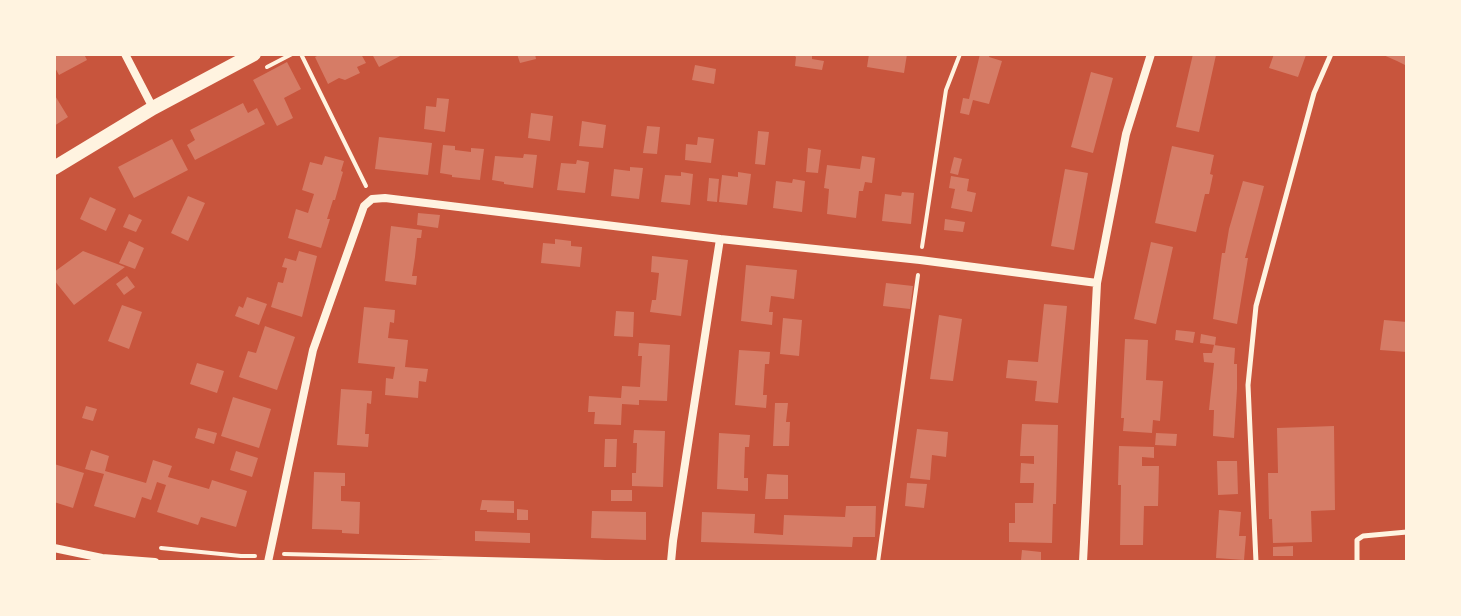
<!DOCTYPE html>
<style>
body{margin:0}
#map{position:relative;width:1461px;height:616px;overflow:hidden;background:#c8553d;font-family:Barlow,sans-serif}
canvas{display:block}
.frame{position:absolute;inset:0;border:56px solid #fff3e0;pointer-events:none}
</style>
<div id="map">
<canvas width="1461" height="616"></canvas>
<div class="frame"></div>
</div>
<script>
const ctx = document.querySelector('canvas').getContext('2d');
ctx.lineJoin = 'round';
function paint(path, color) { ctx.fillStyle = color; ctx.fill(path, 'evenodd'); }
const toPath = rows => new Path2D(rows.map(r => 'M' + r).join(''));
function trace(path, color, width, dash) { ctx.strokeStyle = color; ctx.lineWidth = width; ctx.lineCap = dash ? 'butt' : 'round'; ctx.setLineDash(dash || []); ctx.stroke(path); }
paint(toPath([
 [54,54,84,54,87,60,59,75,54,66],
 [321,54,361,54,366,63,357,67,360,73,345,80,339,78,328,84,315,57],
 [372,54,404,54,379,67],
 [517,54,535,54,536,59,520,63],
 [793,54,812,54,812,59,824,61,822,70,795,66,796,57],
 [869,54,907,54,904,73,867,67],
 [980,54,990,54,989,57,1002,61,989,104,973,100,969,115,960,113,963,98,969,99],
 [1193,54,1216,55,1199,132,1176,127],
 [1274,54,1306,55,1298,77,1269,68],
 [1381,54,1407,54,1407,66,1397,61],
 [287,62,301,89,284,98,293,118,277,126,253,80],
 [695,65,716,69,714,84,692,80],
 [1091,72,1113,78,1093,153,1071,147],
 [54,94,68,117,54,126],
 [437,98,449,99,445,132,424,129,426,106,436,107],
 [243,103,248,113,257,108,265,124,195,160,187,145,195,140,190,130],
 [531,113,553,116,550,141,528,138],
 [582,121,606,125,603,148,579,146],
 [647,126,660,127,657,154,643,153],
 [758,131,769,132,765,165,755,164],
 [379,137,432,143,428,175,375,169],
 [698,137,714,139,711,163,685,160,686,144,697,145],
 [172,139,188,170,134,198,118,167],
 [443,145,455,146,455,150,471,152,471,148,484,149,480,180,452,177,452,175,440,173],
 [1172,146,1214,155,1210,174,1213,175,1209,194,1205,194,1196,232,1155,223],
 [808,148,821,150,818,173,806,172],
 [524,154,537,155,533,188,504,184,504,182,492,180,495,156,523,158],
 [325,156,344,161,341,171,343,172,335,200,333,200,327,219,330,219,321,248,288,238,296,209,308,213,314,194,302,190,310,162,322,165],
 [862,156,875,158,872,183,865,182,863,191,859,191,856,218,827,214,829,189,824,188,827,165,860,169],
 [954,157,962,159,958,175,950,173],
 [577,160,589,162,585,193,557,190,561,163,576,164],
 [630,167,643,168,639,199,611,196,614,169,630,171],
 [1065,169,1088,173,1074,250,1051,246],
 [681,172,693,174,690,205,661,202,665,175,681,176],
 [738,172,751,174,747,205,719,202,722,175,738,177],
 [951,176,969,179,967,191,976,193,972,212,951,208,955,189,949,188],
 [709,178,719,179,717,202,707,201],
 [793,179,805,181,802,212,773,208,776,181,792,183],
 [1243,181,1264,186,1245,258,1248,258,1237,324,1213,319,1222,253,1225,253,1229,229],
 [902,192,914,193,911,224,882,221,885,194,901,196],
 [188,196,205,203,188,241,171,233],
 [90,197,116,209,106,231,80,219],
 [418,213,440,215,438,228,417,225],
 [129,214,142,220,136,232,123,227],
 [945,219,965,222,963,232,944,230],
 [391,226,422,230,421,238,417,238,415,257,412,276,417,276,416,285,385,281],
 [555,239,571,241,571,246,582,247,580,267,541,263,543,243,555,244],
 [129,241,144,248,135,269,119,263],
 [1151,242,1173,247,1156,324,1134,319],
 [83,251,125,267,74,305,54,280,54,272],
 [299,251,317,256,302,317,271,307,278,282,283,283,287,268,282,267,285,258,296,261],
 [652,256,688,260,681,316,650,312,652,300,656,300,659,273,651,272],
 [746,265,797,270,794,299,771,296,769,312,773,312,772,325,741,321],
 [127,276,135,287,124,295,116,284],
 [886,283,913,286,910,309,883,306],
 [247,297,267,304,259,325,235,316,239,306,243,308],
 [1044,304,1067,306,1058,403,1035,401,1037,381,1006,378,1008,360,1038,362],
 [122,305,142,312,129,349,108,341],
 [364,307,395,310,394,323,390,322,388,338,408,340,405,367,428,369,426,382,419,381,418,398,385,395,386,378,393,379,395,367,358,363],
 [616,311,634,312,633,337,614,336],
 [939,315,962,319,953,381,930,379],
 [783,318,802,320,799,356,780,354],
 [1384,320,1407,322,1407,352,1380,350],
 [265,326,295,337,277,390,239,377,248,351,256,353],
 [1176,330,1195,332,1193,343,1175,340],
 [1201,334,1216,337,1215,345,1200,343],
 [1125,339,1148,340,1146,380,1163,381,1160,421,1153,420,1152,433,1123,431,1124,418,1121,418],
 [639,343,670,345,667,401,639,400,639,405,622,404,621,425,594,424,595,412,588,412,589,396,621,398,622,386,640,387,642,356,638,356],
 [1214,345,1235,348,1234,364,1237,364,1237,389,1234,438,1213,436,1214,410,1209,410,1214,363,1204,362,1203,353,1212,353],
 [739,350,770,352,769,364,765,364,763,395,767,395,766,408,735,405],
 [197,363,224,371,217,393,190,384],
 [341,389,372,391,371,404,367,403,365,434,369,434,368,447,337,445],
 [233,397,271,409,259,448,221,436],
 [775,403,788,403,786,422,790,422,789,446,773,446],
 [86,406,97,409,93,421,82,418],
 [1022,424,1058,425,1056,504,1053,504,1052,543,1009,542,1009,523,1015,523,1015,503,1033,503,1034,483,1020,483,1021,463,1034,464,1034,456,1020,456],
 [1334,426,1335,510,1311,511,1312,542,1273,543,1272,519,1269,519,1268,473,1278,473,1277,428],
 [198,428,217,433,214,444,195,438],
 [917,429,948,432,946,457,932,455,930,480,910,478],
 [634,430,665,431,663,487,632,486,632,473,636,473,637,443,633,443],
 [719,433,750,435,749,447,745,447,744,478,748,478,748,491,717,489],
 [1156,433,1177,434,1176,446,1155,445],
 [605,439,617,439,616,467,604,467],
 [1119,446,1154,447,1154,458,1142,457,1142,466,1159,466,1158,506,1144,506,1143,545,1120,545,1121,485,1118,485],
 [91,450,109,456,105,471,146,483,153,460,172,466,168,477,209,489,212,480,247,491,236,527,201,517,198,525,157,512,166,485,157,482,151,500,142,497,135,518,94,506,104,474,85,469],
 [236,451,258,458,252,477,230,470],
 [1217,461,1237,461,1238,494,1218,495],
 [54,464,84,473,73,508,54,502],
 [314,472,345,473,345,486,341,486,341,501,360,502,359,534,342,533,342,530,312,529],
 [767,474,788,475,788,499,765,499],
 [907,483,927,484,924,508,905,506],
 [611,490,632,490,632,501,611,501],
 [482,500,514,501,514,513,487,512,487,510,480,510],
 [846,506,876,506,875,537,853,537,852,547,701,542,702,512,755,514,754,533,783,535,784,515,845,517],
 [517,509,528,510,528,520,517,520],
 [1219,510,1241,512,1239,536,1246,536,1244,560,1216,558],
 [592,511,646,512,646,540,591,538],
 [475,531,530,533,530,543,475,541],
 [1293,546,1293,556,1273,556,1273,547],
 [1022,550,1041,552,1041,562,1021,560]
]), '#d67c66');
trace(toPath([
 [301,54,366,186],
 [267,67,292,54],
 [922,247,946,90,960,54],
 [161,548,241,556,255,556],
 [284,554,605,562],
 [878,562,918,275]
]), '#fff3e0', 4);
trace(toPath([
 [1256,562,1248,385,1256,306,1314,93,1331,54],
 [1357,562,1357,540,1363,536,1407,532]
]), '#fff3e0', 5);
trace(toPath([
 [125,54,153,108],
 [54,548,102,558,155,562],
 [268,562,313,350,364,206,372,199,385,198,720,239,920,260,1097,283],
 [671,562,673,541,720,239],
 [1083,562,1097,283,1126,134,1151,54]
]), '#fff3e0', 8);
trace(toPath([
 [54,168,153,108,254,54]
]), '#fff3e0', 14);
</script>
